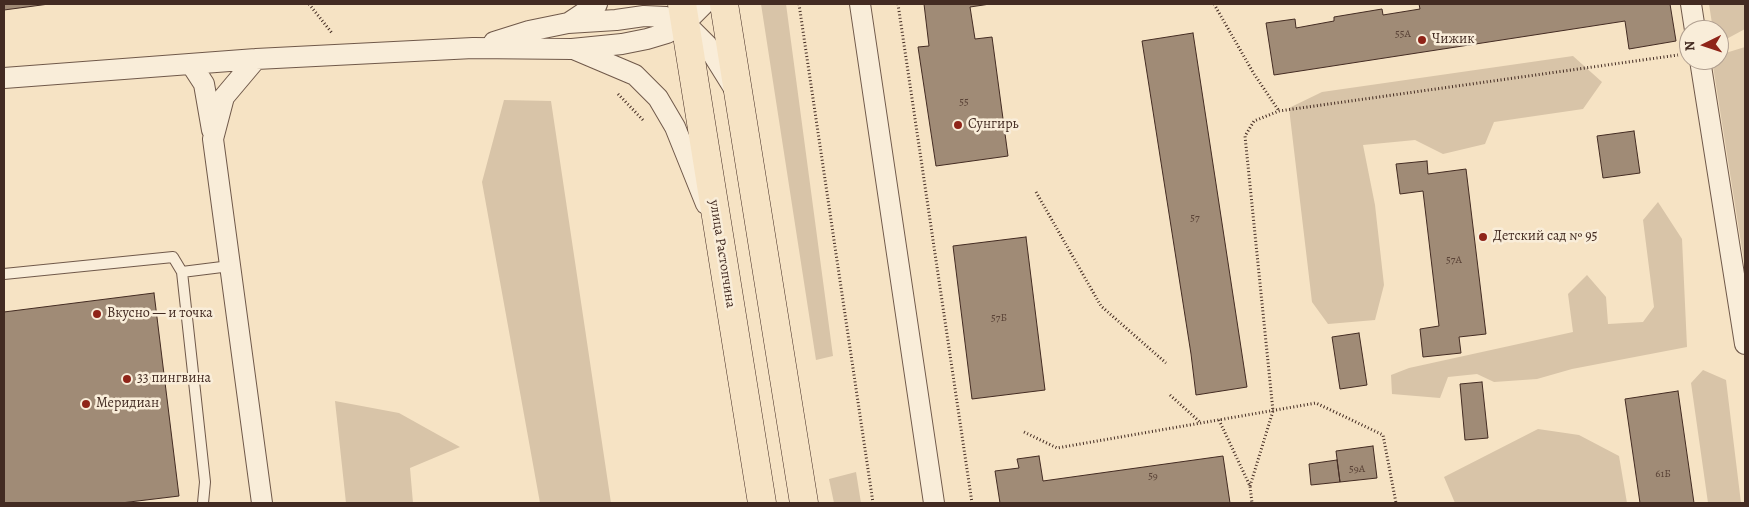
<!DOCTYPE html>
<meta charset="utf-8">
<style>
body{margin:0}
#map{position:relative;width:1749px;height:507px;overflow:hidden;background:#f6e3c4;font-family:Alegreya,serif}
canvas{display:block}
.frame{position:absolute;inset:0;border:5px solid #432b22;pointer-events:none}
.north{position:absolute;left:1679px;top:20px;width:50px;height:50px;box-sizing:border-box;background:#f9edd9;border:1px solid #b09f90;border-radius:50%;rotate:266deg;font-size:14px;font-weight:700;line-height:20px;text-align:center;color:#432b22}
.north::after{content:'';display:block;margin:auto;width:18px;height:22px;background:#8f2418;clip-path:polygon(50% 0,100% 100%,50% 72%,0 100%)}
</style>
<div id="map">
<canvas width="1749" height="507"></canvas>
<div class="frame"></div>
<div class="north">N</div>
</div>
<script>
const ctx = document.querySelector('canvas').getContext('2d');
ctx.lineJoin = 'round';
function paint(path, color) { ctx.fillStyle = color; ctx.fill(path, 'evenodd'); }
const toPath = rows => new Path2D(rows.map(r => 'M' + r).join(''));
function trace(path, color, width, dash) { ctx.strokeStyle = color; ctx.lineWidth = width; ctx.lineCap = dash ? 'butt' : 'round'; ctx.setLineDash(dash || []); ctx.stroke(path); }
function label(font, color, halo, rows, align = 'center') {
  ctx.font = font + ' Alegreya,serif'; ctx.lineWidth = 5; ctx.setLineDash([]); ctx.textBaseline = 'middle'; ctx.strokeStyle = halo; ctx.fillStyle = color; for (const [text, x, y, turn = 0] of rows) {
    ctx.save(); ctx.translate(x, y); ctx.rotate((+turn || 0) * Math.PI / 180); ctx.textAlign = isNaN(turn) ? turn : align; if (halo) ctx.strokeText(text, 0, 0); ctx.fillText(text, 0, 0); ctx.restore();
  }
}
paint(toPath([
 [761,4,786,4,833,356,816,360],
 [1709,4,1745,4,1745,29,1719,43,1719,30,1713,30],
 [1745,47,1745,268,1712,60,1719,60,1719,55],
 [1573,56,1602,82,1583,109,1494,122,1485,144,1443,154,1415,140,1363,145,1375,205,1384,285,1375,320,1328,324,1312,302,1289,108,1322,92],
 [504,100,551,101,611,503,540,503,482,182],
 [1658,202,1682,239,1687,347,1572,369,1537,379,1494,382,1477,374,1448,377,1440,398,1392,394,1391,375,1409,368,1573,332,1568,294,1587,275,1606,297,1608,324,1643,322,1654,307,1643,220],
 [1703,370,1726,380,1741,503,1708,503,1691,383],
 [335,401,399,413,460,447,410,468,413,503,346,503],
 [1538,429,1579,435,1619,456,1627,503,1455,503,1444,477],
 [856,472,861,503,834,503,829,479]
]), '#d8c4a8');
const building = toPath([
 [4,4,49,4,4,10,4,4],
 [924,4,990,4,970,7,975,39,992,37,1008,156,936,166,918,47,929,46,924,4],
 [1419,4,1670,4,1676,41,1629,49,1625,21,1274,75,1266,23,1295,19,1296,28,1334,21,1334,17,1382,9,1383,15,1420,9,1419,4],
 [1193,33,1247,387,1196,395,1191,354,1142,41,1193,33],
 [1634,131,1640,173,1603,178,1597,136,1634,131],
 [1427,161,1428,174,1466,169,1486,334,1459,337,1461,353,1423,357,1420,329,1439,326,1423,191,1400,194,1396,164,1427,161],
 [1026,237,1045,390,972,399,953,246,1026,237],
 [154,293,179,496,121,503,4,503,4,312,154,293],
 [1359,333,1367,385,1340,389,1332,337,1359,333],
 [1482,382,1488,438,1465,440,1460,384,1482,382],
 [1678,391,1694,503,1640,503,1625,399,1678,391],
 [1373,446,1377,478,1340,482,1336,451,1373,446],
 [1039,456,1043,481,1223,456,1230,503,1000,503,995,471,1019,468,1017,459,1039,456],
 [1337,460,1340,482,1311,485,1309,464,1337,460]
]);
paint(building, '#a08b76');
trace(building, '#432b22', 1);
const lane = toPath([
 [4,274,173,257,182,272],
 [203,503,205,482,182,272,230,266]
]);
const street = toPath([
 [860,4,934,503],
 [1691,4,1695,30],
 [570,22,597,4],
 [494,42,529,31,568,23,616,20,644,16,666,17,685,23,707,45,735,90],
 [576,50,635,75,658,98,675,127,706,204],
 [256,59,224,97,213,139,262,503],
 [1700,60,1745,344],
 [191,64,204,84,212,130],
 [4,78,256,59,473,48,572,49,622,44,647,39,667,33,685,23,704,4]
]);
const highway = toPath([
 [682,4,762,503],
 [724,4,804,503]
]);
trace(lane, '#70594a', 12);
trace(street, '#70594a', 22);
trace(highway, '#432b22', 29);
trace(toPath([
 [309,4,332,33],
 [799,4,873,503],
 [898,4,972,503],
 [1214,4,1254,74,1279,111],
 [618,94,643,120],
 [1036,192,1101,306,1166,363],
 [1170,395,1201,423],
 [1219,420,1250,486,1252,503],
 [1024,432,1057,448,1316,403,1383,435,1396,503],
 [1250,486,1273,411,1245,136,1254,121,1279,111,1678,55]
]), '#432b22', 3, [1, 2.5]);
trace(lane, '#f9edd9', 10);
trace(street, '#f9edd9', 20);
trace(highway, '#f6e3c4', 28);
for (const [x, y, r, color] of [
 [1422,40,5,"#8f2418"],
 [958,125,5,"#8f2418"],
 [1483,237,5,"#8f2418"],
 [97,314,5,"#8f2418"],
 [127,379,5,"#8f2418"],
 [86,404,5,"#8f2418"]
]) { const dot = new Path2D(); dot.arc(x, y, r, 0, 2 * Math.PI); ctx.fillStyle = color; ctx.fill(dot); trace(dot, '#f9edd9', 2); }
label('11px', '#5a4337', null, [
 ["55А",1403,34],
 ["55",964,102],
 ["57",1195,218],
 ["57А",1454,260],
 ["57Б",999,318],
 ["59А",1357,469],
 ["61Б",1663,474],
 ["59",1153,476]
]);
label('14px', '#432b22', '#f9edd9', [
 ["Чижик",1432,40],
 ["Сунгирь",968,125],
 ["Детский сад № 95",1493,237],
 ["Вкусно — и точка",107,314],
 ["33 пингвина",137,379],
 ["Меридиан",96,404]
], 'left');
label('14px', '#432b22', '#f9edd9', [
 ["улица Растопчина",722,254,81]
]);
</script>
